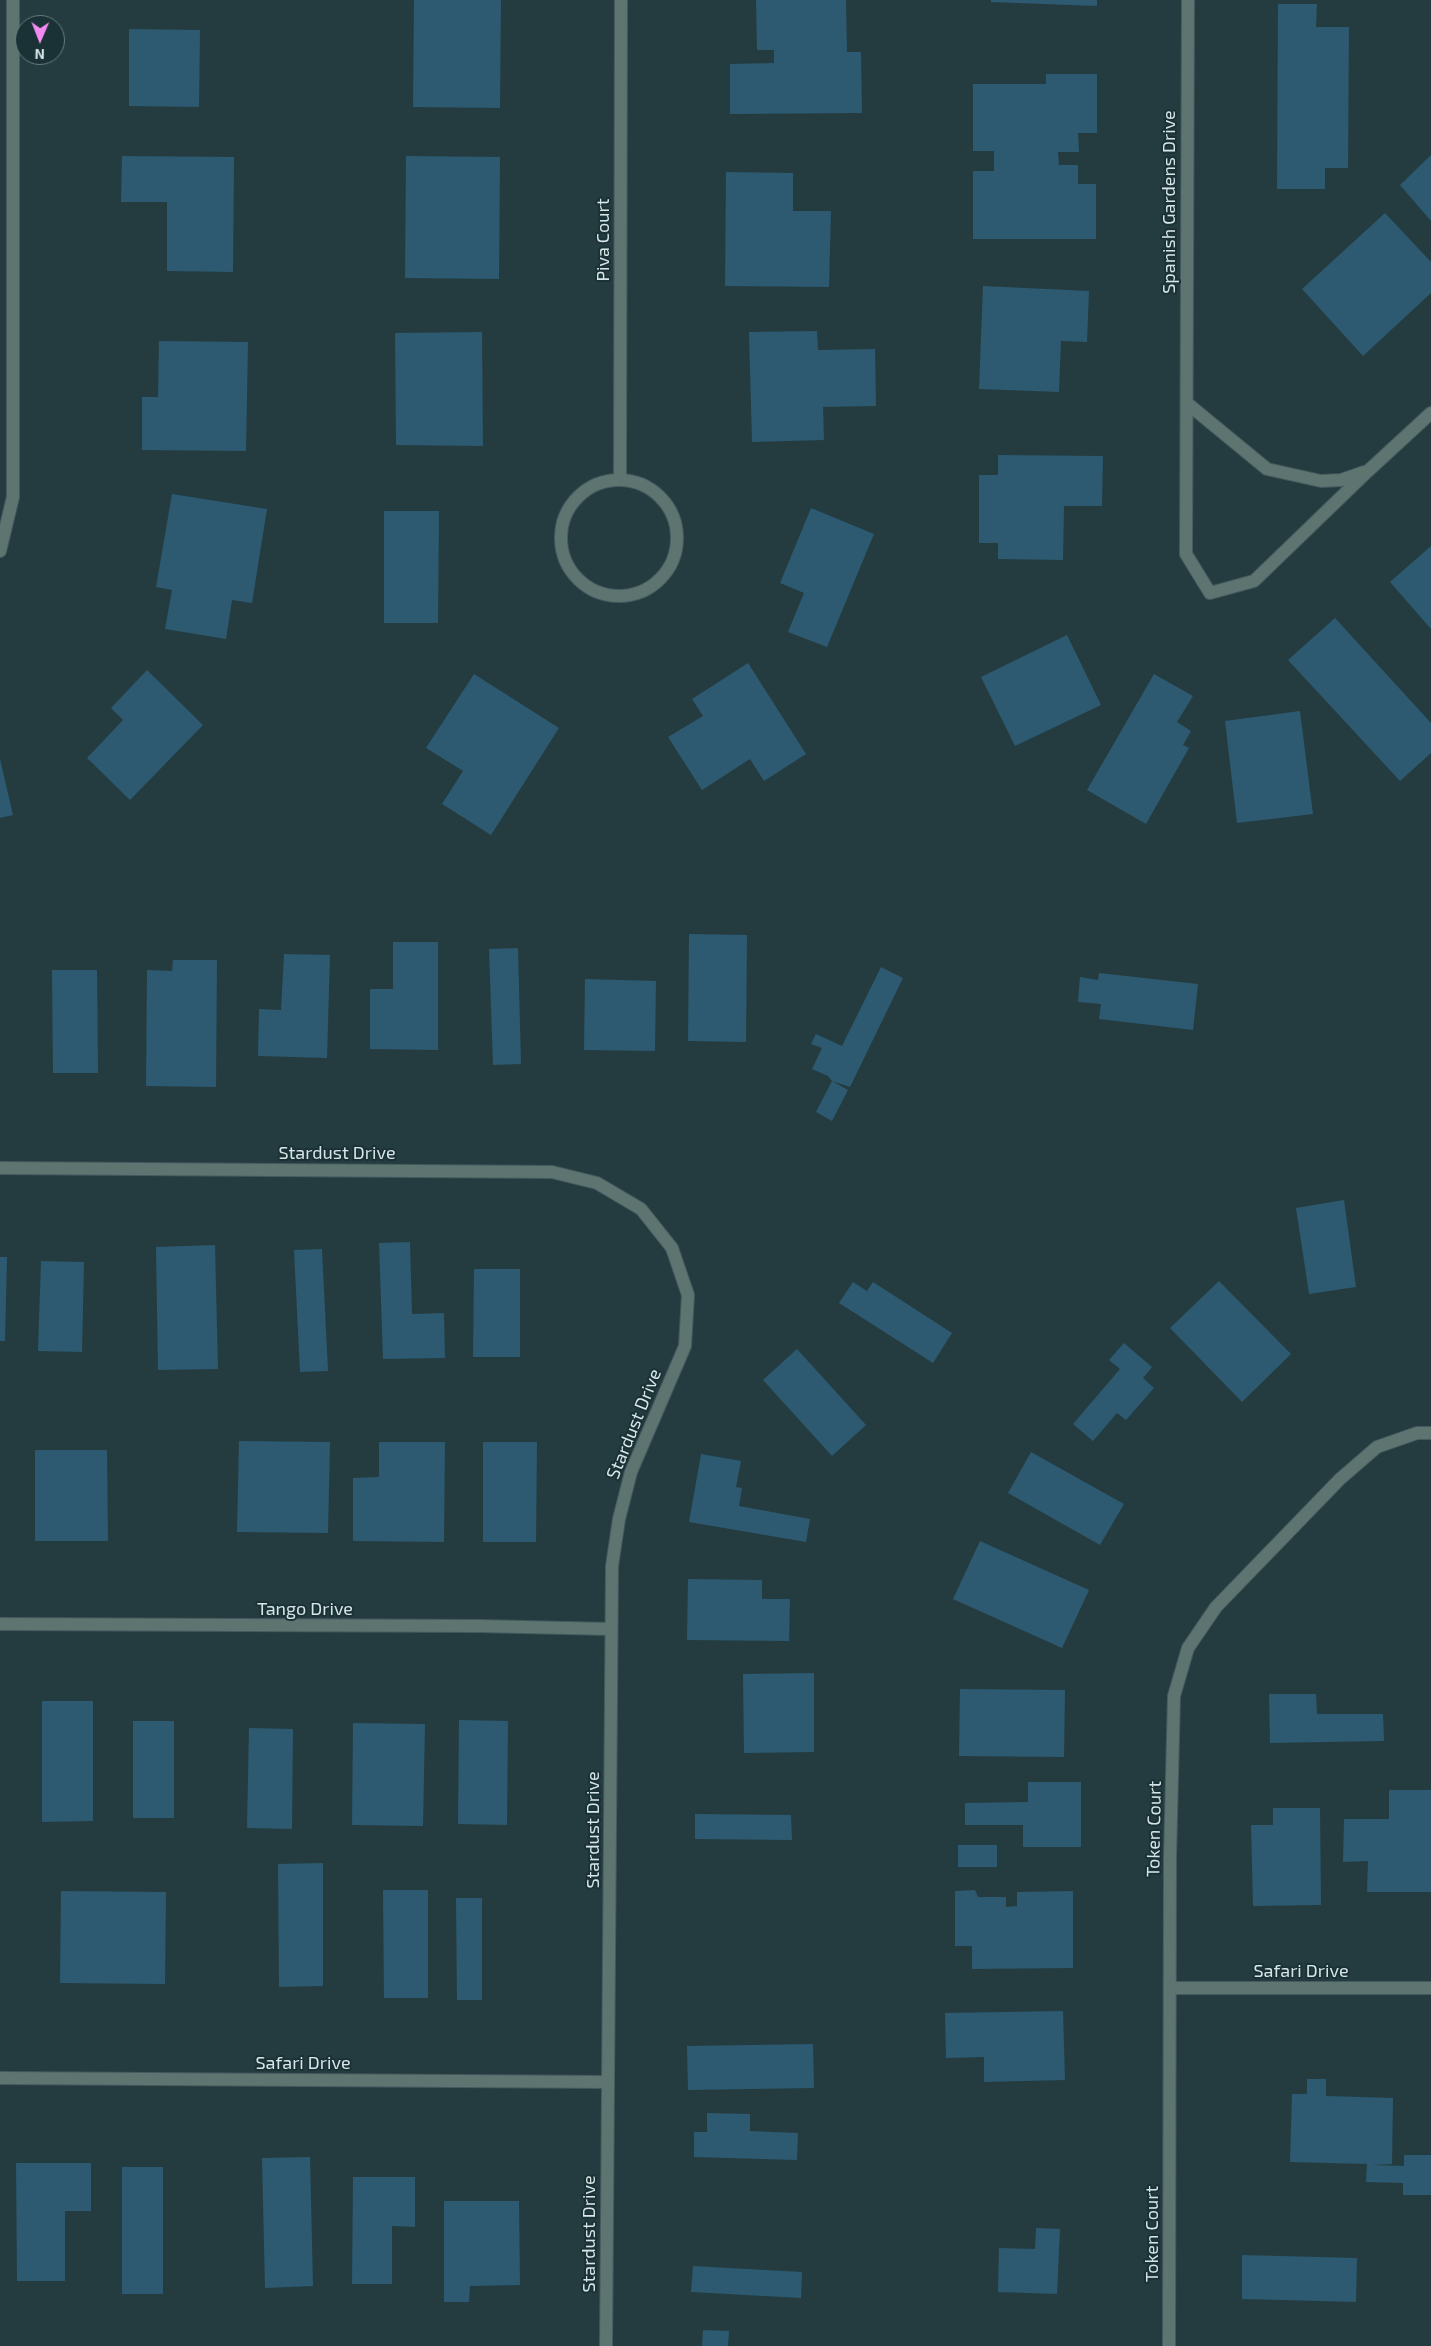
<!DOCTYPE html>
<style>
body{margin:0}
#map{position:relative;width:1431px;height:2346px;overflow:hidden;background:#243c40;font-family:"Exo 2",sans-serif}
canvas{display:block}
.north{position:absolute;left:15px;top:15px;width:50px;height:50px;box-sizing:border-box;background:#1a3236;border:1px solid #667a7d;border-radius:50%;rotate:181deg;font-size:14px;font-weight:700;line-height:20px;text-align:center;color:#d7e5e7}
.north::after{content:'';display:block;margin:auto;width:18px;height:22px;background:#f38af2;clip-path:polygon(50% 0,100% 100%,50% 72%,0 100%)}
</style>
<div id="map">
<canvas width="1431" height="2346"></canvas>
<div class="north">N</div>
</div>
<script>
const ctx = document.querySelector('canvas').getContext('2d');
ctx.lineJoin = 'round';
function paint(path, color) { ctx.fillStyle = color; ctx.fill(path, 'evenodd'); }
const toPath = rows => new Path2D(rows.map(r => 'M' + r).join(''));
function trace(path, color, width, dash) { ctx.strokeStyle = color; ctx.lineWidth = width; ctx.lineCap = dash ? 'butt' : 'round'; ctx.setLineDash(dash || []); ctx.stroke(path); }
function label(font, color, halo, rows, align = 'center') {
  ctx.font = font + ' "Exo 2",sans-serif'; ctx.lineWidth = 4; ctx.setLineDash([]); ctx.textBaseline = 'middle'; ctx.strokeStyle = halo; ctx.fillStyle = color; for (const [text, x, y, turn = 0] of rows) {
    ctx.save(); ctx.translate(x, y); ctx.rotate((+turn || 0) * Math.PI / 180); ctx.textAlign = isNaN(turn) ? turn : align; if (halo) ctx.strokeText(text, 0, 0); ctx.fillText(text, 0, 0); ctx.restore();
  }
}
paint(toPath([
 [414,0,501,0,500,108,413,107],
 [756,0,846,0,847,52,861,52,862,113,730,114,730,64,774,63,774,50,757,50],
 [991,0,1097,0,1097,6,991,2],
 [1278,4,1317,4,1316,27,1349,27,1348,168,1325,168,1325,189,1277,189],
 [129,29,200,30,199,107,129,106],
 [1046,74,1097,74,1097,133,1078,133,1079,152,1058,152,1059,165,1078,165,1078,184,1096,184,1096,239,973,239,973,171,994,171,994,151,973,151,973,84,1046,84],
 [1431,155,1431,221,1400,185],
 [122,156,234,157,233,272,167,271,167,202,121,202],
 [406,156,500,157,499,279,405,278],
 [726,172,793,173,793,211,831,211,829,287,725,286],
 [1385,213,1431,262,1431,293,1363,356,1302,289],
 [983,286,1089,291,1087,342,1061,341,1059,392,979,389],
 [817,331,818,350,875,349,876,406,823,407,824,440,752,442,749,332],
 [482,332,483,446,396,445,395,333],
 [159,341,248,342,246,451,142,450,142,397,158,397],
 [998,455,1103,456,1102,506,1064,506,1063,560,998,559,998,543,979,543,979,475,998,475],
 [172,494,267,509,252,603,232,600,226,639,165,629,172,590,156,587],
 [811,508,874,534,827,647,788,632,804,593,780,583],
 [384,511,439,511,438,623,384,623],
 [1431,546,1431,629,1390,582],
 [1335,618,1431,723,1431,753,1400,781,1288,660],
 [1067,635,1101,705,1015,746,981,677],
 [748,663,806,754,764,781,750,759,702,790,668,737,703,716,692,699],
 [147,670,203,725,130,800,87,758,123,720,111,708],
 [474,674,559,728,491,835,442,804,463,771,426,748],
 [1154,674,1193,696,1177,722,1191,731,1183,745,1189,748,1146,824,1087,790],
 [1300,711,1313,814,1237,823,1225,721],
 [0,759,13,815,0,818],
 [689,934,747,935,746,1042,688,1041],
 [393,942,438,942,438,1050,370,1049,370,989,393,989],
 [518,948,521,1064,493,1065,489,949],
 [284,954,330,955,327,1058,258,1056,259,1009,281,1010],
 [173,960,217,960,216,1087,146,1086,147,970,172,971],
 [881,967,903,978,850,1087,832,1081,828,1076,812,1069,822,1048,811,1044,816,1034,842,1046],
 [52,970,97,970,98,1073,53,1073],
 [1099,973,1198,984,1193,1030,1099,1019,1101,1004,1078,1002,1080,977,1098,980],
 [585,979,656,981,655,1051,584,1050],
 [832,1081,848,1090,832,1121,816,1112],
 [1344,1200,1356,1287,1309,1294,1296,1208],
 [410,1242,412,1314,444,1313,445,1358,383,1359,379,1243],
 [215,1245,218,1369,158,1370,156,1247],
 [322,1249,328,1371,300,1372,294,1250],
 [0,1257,7,1257,5,1341,0,1341],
 [41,1261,84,1262,82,1352,38,1351],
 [474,1269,520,1269,520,1357,473,1357],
 [1219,1281,1291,1354,1242,1402,1170,1328],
 [853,1282,867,1291,873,1282,952,1333,933,1363,839,1303],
 [1124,1343,1152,1367,1143,1378,1154,1388,1126,1420,1117,1413,1093,1441,1073,1424,1120,1369,1109,1360],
 [797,1349,866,1425,832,1456,763,1380],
 [239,1441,330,1442,328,1533,237,1532],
 [379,1442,445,1442,444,1542,353,1541,353,1478,379,1477],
 [483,1442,537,1442,536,1542,483,1542],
 [35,1450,107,1450,108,1541,35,1541],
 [1031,1452,1124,1504,1100,1545,1008,1493],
 [701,1454,741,1461,736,1487,742,1488,739,1506,810,1519,806,1542,689,1522],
 [980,1541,1089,1590,1062,1648,953,1599],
 [688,1579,762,1580,762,1599,790,1599,789,1641,687,1640],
 [814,1673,814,1752,744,1753,743,1674],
 [960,1689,1065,1690,1064,1757,959,1756],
 [1269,1694,1316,1694,1317,1714,1383,1714,1384,1741,1270,1743],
 [42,1701,93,1701,93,1821,42,1822],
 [459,1720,508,1721,507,1825,458,1824],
 [133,1721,174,1721,174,1818,133,1818],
 [353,1723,425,1724,423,1826,352,1825],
 [249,1728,293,1729,292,1829,247,1828],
 [1028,1782,1081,1782,1081,1847,1023,1847,1023,1825,965,1825,965,1803,1028,1802],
 [1389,1790,1431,1790,1431,1892,1367,1892,1368,1861,1343,1862,1344,1819,1389,1819],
 [1273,1808,1320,1808,1321,1905,1253,1906,1251,1825,1273,1825],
 [695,1814,791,1815,792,1840,695,1839],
 [958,1845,997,1845,997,1867,958,1867],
 [323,1863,323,1986,279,1987,278,1864],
 [383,1890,428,1890,428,1998,384,1998],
 [975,1890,978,1897,1006,1897,1006,1907,1017,1906,1017,1892,1073,1891,1073,1968,972,1969,972,1946,955,1946,955,1891],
 [61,1891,166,1892,165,1984,60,1983],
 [456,1898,482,1898,482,2000,457,2000],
 [1063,2011,1065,2080,984,2082,984,2057,946,2058,945,2013],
 [813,2044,814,2088,688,2090,687,2046],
 [1307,2079,1326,2079,1326,2096,1393,2098,1392,2164,1372,2165,1404,2166,1404,2155,1431,2155,1431,2195,1403,2195,1403,2183,1366,2182,1367,2164,1290,2162,1292,2094,1307,2094],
 [707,2113,750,2114,750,2131,798,2133,797,2160,694,2157,694,2132,707,2132],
 [310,2157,313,2286,265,2288,262,2158],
 [16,2163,91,2163,91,2211,65,2211,65,2281,17,2281],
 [122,2167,163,2167,163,2294,122,2294],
 [353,2177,415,2177,415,2227,392,2226,392,2284,352,2284],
 [444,2201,519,2201,520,2285,470,2286,469,2302,444,2302],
 [1036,2228,1060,2229,1057,2294,998,2292,999,2248,1035,2249],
 [1242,2255,1357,2258,1356,2302,1242,2299],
 [693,2266,802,2272,801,2298,691,2292],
 [703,2330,729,2331,728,2346,702,2346]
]), '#2d5a70');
const minor = toPath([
 [1188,0,1186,554,1210,593,1254,581,1368,471,1431,413],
 [1188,404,1267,469,1321,481,1341,480,1364,472],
 [620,480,621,0],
 '561 538a58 58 0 1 1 116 0a58 58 0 1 1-116 0Z',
 [0,551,13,497,13,0],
 [0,1168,552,1172,597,1183,641,1209,672,1248,688,1295,685,1346,631,1472,619,1519,612,1566,606,2346],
 [0,1624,479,1626,610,1629],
 [1171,1988,1431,1988],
 [0,2078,607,2082],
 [1169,2346,1170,1857,1174,1696,1188,1648,1216,1607,1340,1479,1377,1447,1417,1433,1431,1433]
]);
trace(minor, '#445a5e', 14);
trace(minor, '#5d7471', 12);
label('18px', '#d7e5e7', '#1a3236', [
 ["Spanish Gardens Drive",1169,202,-90],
 ["Piva Court",603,240,-90],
 ["Stardust Drive",337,1153],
 ["Stardust Drive",634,1424,-68],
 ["Tango Drive",305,1609],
 ["Token Court",1154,1829,-89],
 ["Stardust Drive",593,1830,-90],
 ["Safari Drive",1301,1971],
 ["Safari Drive",303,2063],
 ["Stardust Drive",589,2234,-90],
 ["Token Court",1152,2234,-90]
]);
</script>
